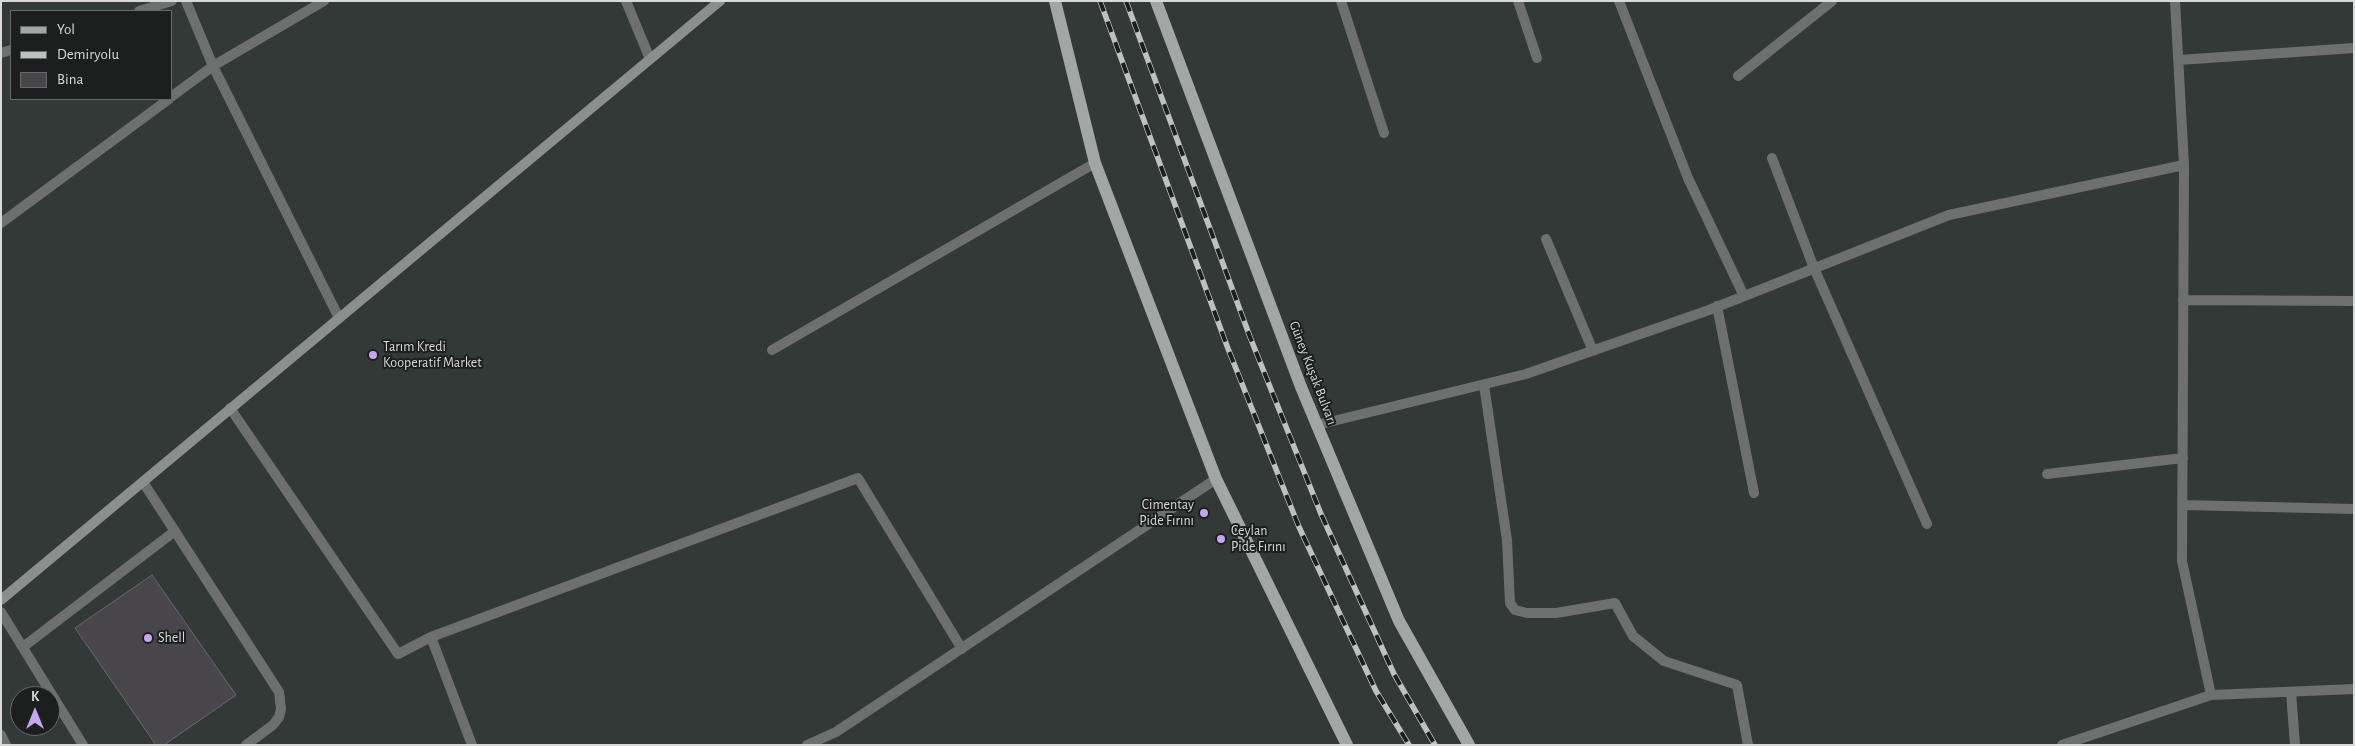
<!DOCTYPE html>
<meta charset="utf-8">
<style>
body{margin:0}
#map{position:relative;width:2355px;height:746px;overflow:hidden;background:#333936;font-family:"Alegreya Sans",sans-serif}
canvas{display:block}
.frame{position:absolute;inset:0;border:2px solid #d7dad9;pointer-events:none}
.legend{position:absolute;left:10px;top:10px;width:162px;height:90px;box-sizing:border-box;background:#1d1f1e;border:1px solid #676a69;margin:0;padding:6px 9px;list-style:none;font-size:15px;color:#d7dad9}
.legend li{display:flex;align-items:center;gap:10px;height:25px}
.legend b{width:25px;border:1px solid #676a69}
.north{position:absolute;left:10px;top:686px;width:50px;height:50px;box-sizing:border-box;background:#1d1f1e;border:1px solid #676a69;border-radius:50%;rotate:0deg;font-size:14px;font-weight:700;line-height:20px;text-align:center;color:#d7dad9}
.north::after{content:'';display:block;margin:auto;width:18px;height:22px;background:#c5a7f1;clip-path:polygon(50% 0,100% 100%,50% 72%,0 100%)}
</style>
<div id="map">
<canvas width="2355" height="746"></canvas>
<div class="frame"></div>
<ul class="legend">
<li><b style="height:6px;background:#a2a7a5"></b>Yol</li>
<li><b style="height:6px;background:#bec1c0"></b>Demiryolu</li>
<li><b style="height:14px;background:#48464b"></b>Bina</li>
</ul>
<div class="north">K</div>
</div>
<script>
const ctx = document.querySelector('canvas').getContext('2d');
ctx.lineJoin = 'round';
function paint(path, color) { ctx.fillStyle = color; ctx.fill(path, 'evenodd'); }
const toPath = rows => new Path2D(rows.map(r => 'M' + r).join(''));
function trace(path, color, width, dash) { ctx.strokeStyle = color; ctx.lineWidth = width; ctx.lineCap = dash ? 'butt' : 'round'; ctx.setLineDash(dash || []); ctx.stroke(path); }
function label(font, color, halo, rows, align = 'center') {
  ctx.font = font + ' "Alegreya Sans",sans-serif'; ctx.lineWidth = 4; ctx.setLineDash([]); ctx.textBaseline = 'middle'; ctx.strokeStyle = halo; ctx.fillStyle = color; for (const [text, x, y, turn = 0] of rows) {
    ctx.save(); ctx.translate(x, y); ctx.rotate((+turn || 0) * Math.PI / 180); ctx.textAlign = isNaN(turn) ? turn : align; if (halo) ctx.strokeText(text, 0, 0); ctx.fillText(text, 0, 0); ctx.restore();
  }
}
const building = toPath([
 [152,575,236,695,164,745,156,745,75,628,152,575]
]);
paint(building, '#48464b');
trace(building, '#6a686d', 1);
trace(toPath([
 [143,482,279,692,281,709,279,717,273,725,246,745],
 [1,612,83,745],
 [23,647,175,531]
]), '#6d706f', 10);
trace(toPath([
 [186,1,213,66,339,318],
 [626,1,650,59],
 [1341,1,1384,133],
 [1518,1,1537,58],
 [1619,1,1688,178,1744,296],
 [2175,1,2184,165,2182,561,2211,695],
 [139,11,172,1],
 [1,53,11,50],
 [2179,60,2354,48],
 [1738,76,1832,1],
 [171,97,213,66,324,1],
 [1772,158,1814,268,1927,524],
 [1,223,169,99],
 [1546,239,1593,351],
 [2183,300,2354,301],
 [1717,306,1754,493],
 [772,350,1095,163],
 [1484,385,1507,540,1510,603,1515,610,1527,613,1556,613,1615,603,1633,636,1664,661,1737,685,1748,745],
 [230,408,398,654,431,637,858,478,962,649],
 [1317,425,1526,374,1709,310,1949,215,2184,165],
 [2047,474,2183,458],
 [2183,505,2354,509],
 [431,637,472,745],
 [2291,692,2295,745],
 [1,735,6,745],
 [807,745,836,732,1216,479],
 [2062,745,2211,695,2354,689]
]), '#6d706f', 10);
trace(toPath([
 [1,600,720,1]
]), '#8b8f8d', 10);
trace(toPath([
 [1055,1,1095,163,1216,479,1347,745],
 [1156,1,1301,387,1399,621,1469,745]
]), '#a2a7a5', 12);
const rail = toPath([
 [1100,1,1227,346,1299,527,1376,691,1409,745],
 [1126,1,1250,337,1321,514,1394,674,1435,745]
]);
trace(rail, '#bec1c0', 5.5);
trace(rail, '#1d1f1e', 4, [11]);
for (const [x, y, r, color] of [
 [373,355,5,"#c5a7f1"],
 [1204,513,5,"#c5a7f1"],
 [1221,539,5,"#c5a7f1"],
 [148,638,5,"#c5a7f1"]
]) { const dot = new Path2D(); dot.arc(x, y, r, 0, 2 * Math.PI); ctx.fillStyle = color; ctx.fill(dot); trace(dot, '#1d1f1e', 2); }
label('14px', '#d7dad9', '#1d1f1e', [
 ["Tarım Kredi",383,347],
 ["Kooperatif Market",383,363],
 ["Cimentay",1194,505,"right"],
 ["Pide Fırını",1194,521,"right"],
 ["Ceylan",1231,531],
 ["Pide Fırını",1231,547],
 ["Shell",158,638]
], 'left');
label('14px', '#d7dad9', '#1d1f1e', [
 ["Güney Kuşak Bulvarı",1313,373,69]
]);
</script>
